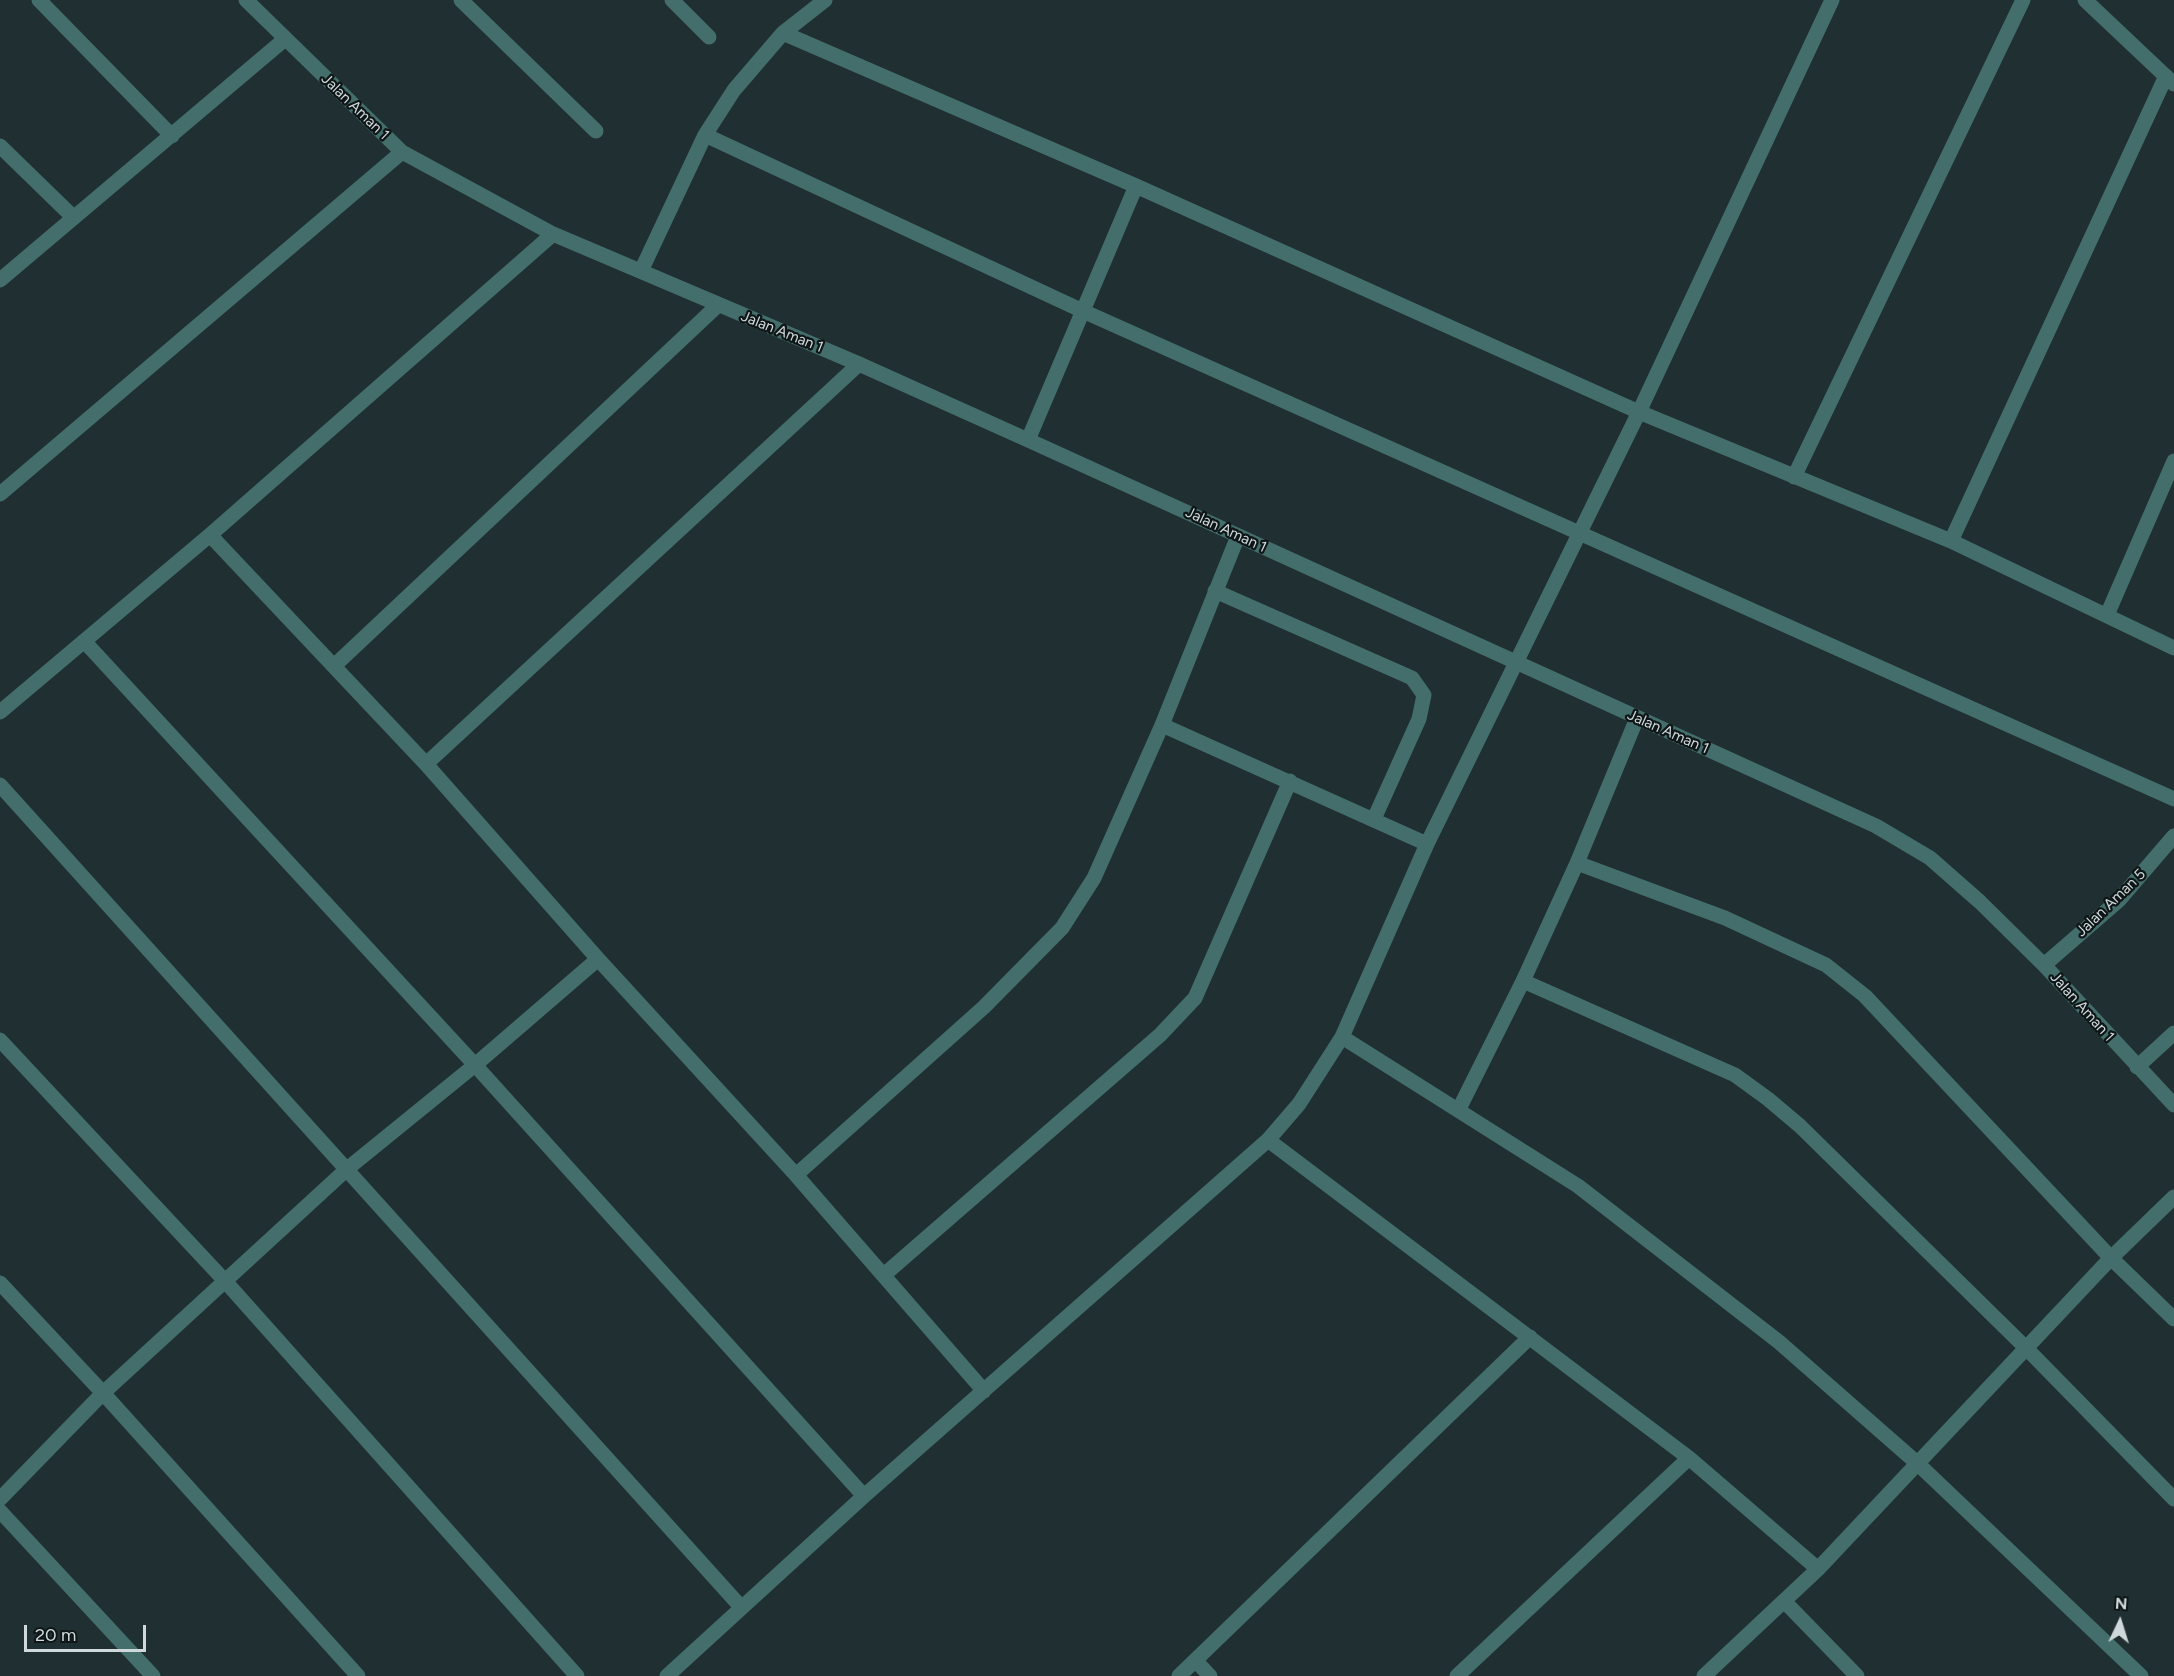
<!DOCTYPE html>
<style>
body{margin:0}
#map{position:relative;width:2174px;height:1676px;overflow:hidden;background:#1f2f32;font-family:Figtree,sans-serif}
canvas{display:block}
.north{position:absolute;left:2090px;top:1592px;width:60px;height:60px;-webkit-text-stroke:4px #0f1617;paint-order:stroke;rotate:4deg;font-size:16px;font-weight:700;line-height:24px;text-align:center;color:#cfd9db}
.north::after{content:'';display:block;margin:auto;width:21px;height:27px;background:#cfd9db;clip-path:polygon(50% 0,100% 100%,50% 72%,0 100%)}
.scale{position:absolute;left:24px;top:1625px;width:122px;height:27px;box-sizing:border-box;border:3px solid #cfd9db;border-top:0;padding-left:8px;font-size:18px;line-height:21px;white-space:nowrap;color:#cfd9db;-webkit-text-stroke:4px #0f1617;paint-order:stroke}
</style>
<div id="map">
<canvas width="2174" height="1676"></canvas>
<div class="north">N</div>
<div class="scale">20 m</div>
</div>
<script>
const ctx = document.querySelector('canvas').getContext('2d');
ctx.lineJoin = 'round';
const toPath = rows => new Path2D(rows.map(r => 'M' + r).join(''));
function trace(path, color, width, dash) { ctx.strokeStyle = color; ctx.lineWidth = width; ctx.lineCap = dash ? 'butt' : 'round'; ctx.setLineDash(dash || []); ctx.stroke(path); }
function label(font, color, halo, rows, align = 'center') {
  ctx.font = font + ' Figtree,sans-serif'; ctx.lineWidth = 4.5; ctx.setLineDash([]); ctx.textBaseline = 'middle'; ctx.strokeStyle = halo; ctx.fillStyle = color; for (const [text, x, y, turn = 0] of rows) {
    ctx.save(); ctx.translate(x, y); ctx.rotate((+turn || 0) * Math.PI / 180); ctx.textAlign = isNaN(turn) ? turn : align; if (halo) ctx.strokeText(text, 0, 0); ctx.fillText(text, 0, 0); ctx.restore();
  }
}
trace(toPath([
 [39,0,172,136],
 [246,0,402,152,553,234,859,364,1028,440,1876,826,1930,858,1980,902,2044,965,2174,1105],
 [461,0,596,131],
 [672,0,709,37],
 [2085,0,2174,84],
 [783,33,1136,186,1639,412,1951,541,2174,648],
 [705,135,1085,312,2174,799],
 [0,146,72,216],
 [641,271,705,135,734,90,783,33,825,0],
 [0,280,285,39],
 [1028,440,1136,186],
 [1794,477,2023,0],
 [0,494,402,152],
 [210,535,426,764,598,959,796,1175,984,1391],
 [1951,541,2166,76],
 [1215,591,1412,678,1424,695,1419,719,1374,819],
 [2107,615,2174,461],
 [84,641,475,1065,864,1496],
 [334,666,717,306],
 [0,712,210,535,553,234],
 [1162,725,1427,844],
 [426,764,859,364],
 [0,785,741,1607],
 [1577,863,1725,918,1826,965,1865,996,2111,1258,2174,1319],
 [2044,965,2119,900,2174,836],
 [1523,981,1735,1075,1768,1099,1800,1126,2027,1349,2174,1499],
 [1342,1037,1578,1186,1779,1342,1917,1463,2141,1676],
 [0,1040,225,1281,577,1676],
 [2137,1067,2174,1033],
 [1459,1109,1523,981,1577,863,1637,718],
 [1268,1140,1689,1458,1818,1569],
 [796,1175,984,1007,1062,928,1094,878,1162,725,1238,536],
 [885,1274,1160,1035,1195,998,1290,781],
 [0,1283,103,1393,358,1676],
 [0,1499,103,1393,347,1169,475,1065,598,959],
 [0,1511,153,1676],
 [1784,1601,1857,1676],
 [1196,1661,1210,1676],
 [667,1676,864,1496,1268,1140,1299,1104,1342,1037,1427,844,1639,412,1832,0],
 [1179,1676,1530,1337],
 [1457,1676,1689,1458],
 [1704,1676,1818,1569,2111,1258,2174,1197]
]), '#436e6b', 15);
label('15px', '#cfd9db', '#0f1617', [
 ["Jalan Aman 1",355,107,44],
 ["Jalan Aman 1",782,332,22],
 ["Jalan Aman 1",1226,530,25],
 ["Jalan Aman 1",1668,732,24],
 ["Jalan Aman 5",2111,903,-44],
 ["Jalan Aman 1",2082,1007,48]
]);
</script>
